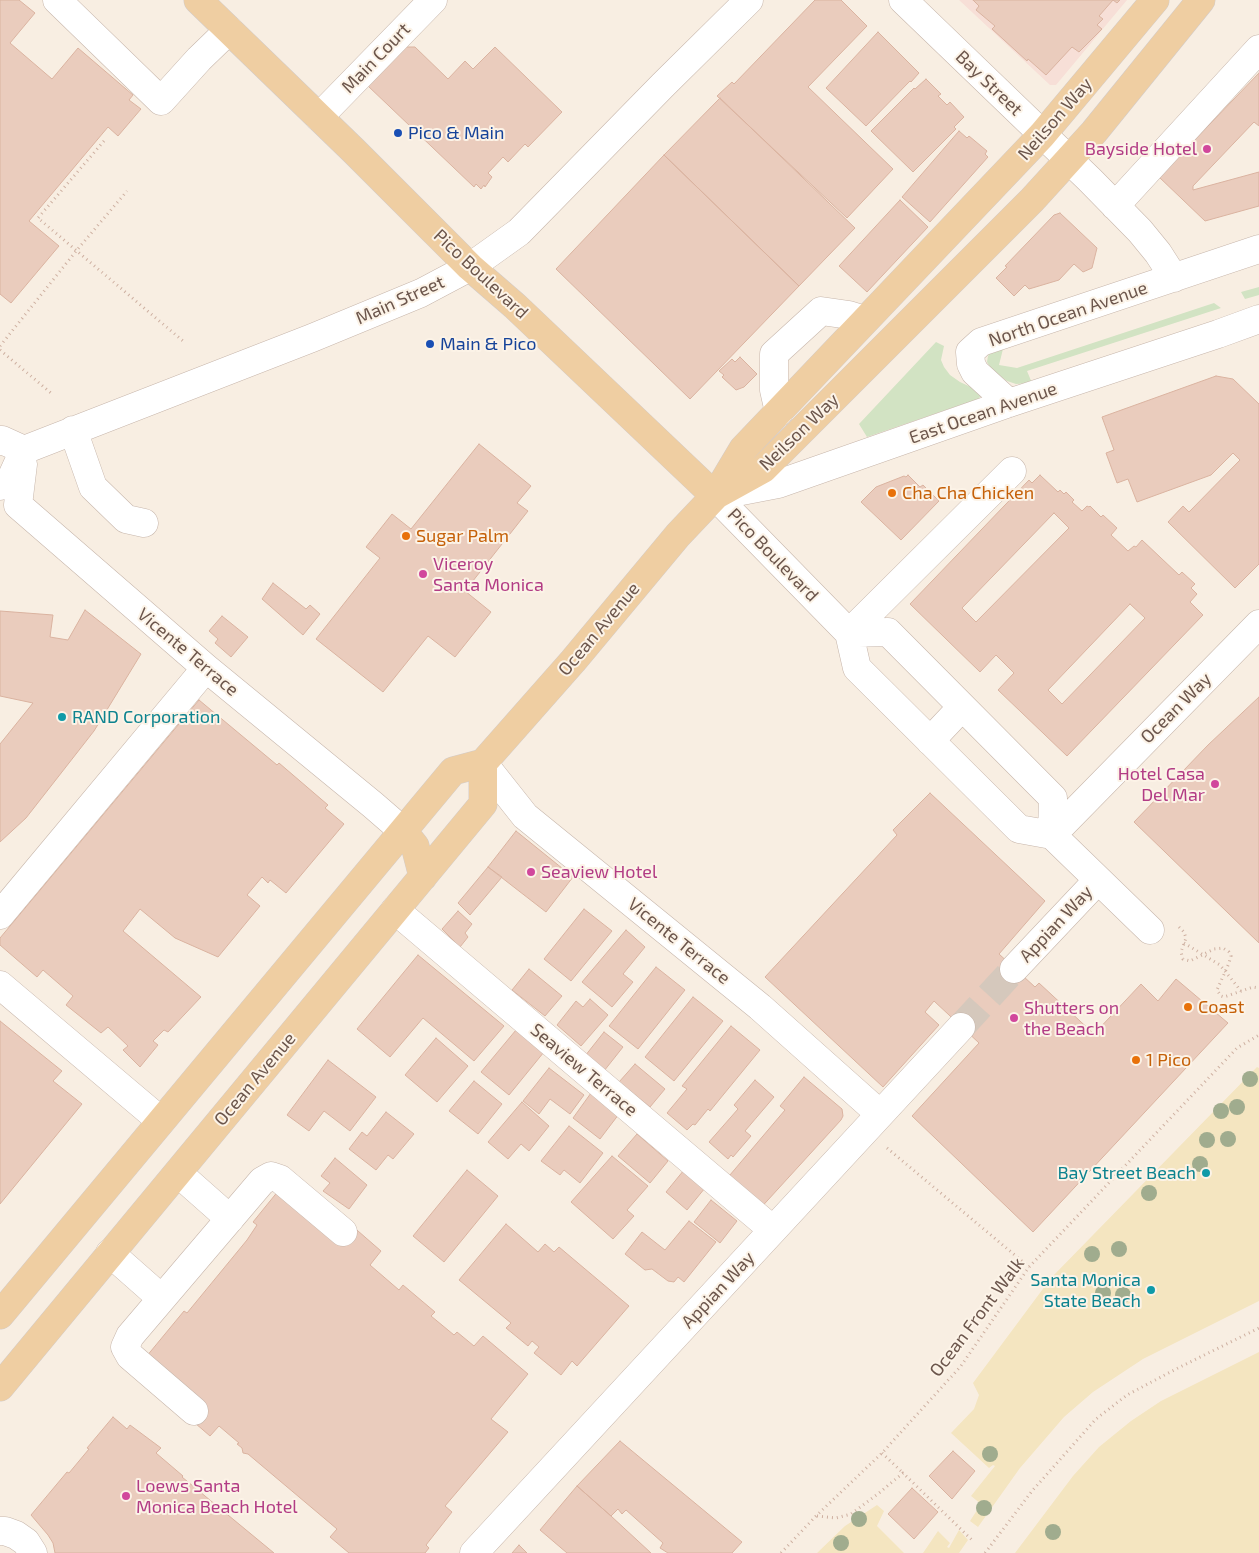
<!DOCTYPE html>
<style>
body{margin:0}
canvas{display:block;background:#f8eee2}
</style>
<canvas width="1259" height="1553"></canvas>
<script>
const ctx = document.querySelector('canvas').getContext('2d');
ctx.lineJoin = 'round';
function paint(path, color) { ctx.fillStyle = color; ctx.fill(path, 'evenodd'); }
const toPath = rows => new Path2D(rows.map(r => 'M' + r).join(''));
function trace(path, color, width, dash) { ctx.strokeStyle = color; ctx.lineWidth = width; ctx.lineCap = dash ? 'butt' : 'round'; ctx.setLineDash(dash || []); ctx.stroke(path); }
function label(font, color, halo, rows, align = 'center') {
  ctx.font = font + ' "Exo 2",sans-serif'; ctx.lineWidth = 4; ctx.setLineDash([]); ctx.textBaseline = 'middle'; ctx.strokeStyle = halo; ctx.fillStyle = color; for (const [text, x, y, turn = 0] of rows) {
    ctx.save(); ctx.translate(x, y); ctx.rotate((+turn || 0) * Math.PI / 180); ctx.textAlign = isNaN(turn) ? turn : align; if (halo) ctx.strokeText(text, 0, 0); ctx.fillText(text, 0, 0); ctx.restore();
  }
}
paint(toPath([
 [959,0,1127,0,1056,85,1050,85]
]), '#f7dfd7');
paint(toPath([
 [1259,287,1259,295,1245,299,1241,292],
 [1214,303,1221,308,1027,371,1032,383,1016,384,1007,381,992,370,987,362,988,356,992,350,1003,349,999,365,1017,368],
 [936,342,944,346,941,360,944,367,950,375,960,382,977,390,981,396,978,399,867,437,859,424]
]), '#d2e3c3');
paint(toPath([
 [1257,1067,1259,1068,1259,1301,1143,1359,1093,1392,1064,1417,1020,1468,978,1527,970,1521,981,1504,971,1496,995,1466,993,1465,989,1468,951,1433,974,1409,979,1395,973,1383,1051,1278],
 [1259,1352,1259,1553,1015,1553,1073,1476,1099,1447,1131,1421,1161,1401],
 [877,1505,884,1511,877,1526,904,1553,817,1553,845,1526],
 [959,1530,968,1540,959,1553,923,1553,938,1531,950,1543,947,1547,949,1548]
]), '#f4e5c0');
const building = toPath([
 [0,0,19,0,35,13,10,43,52,79,78,48,133,95,129,100,141,109,118,136,108,127,29,221,59,246,11,303,0,294,0,0],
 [815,0,841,0,867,26,808,87,893,169,847,218,717,96,732,82,734,84,815,0],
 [973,0,1120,0,1117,3,1113,0,1099,16,1103,19,1097,25,1102,29,1079,52,1072,47,1046,75,1028,59,1027,61,992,29,995,26,976,10,979,6,973,0],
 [878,32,919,73,911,82,910,81,866,126,826,88,878,32],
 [406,47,415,47,448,79,465,61,473,69,495,47,562,112,528,147,525,144,508,162,503,157,488,173,492,177,485,187,484,185,481,189,476,184,474,187,368,86,406,47],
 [1259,73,1259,126,1254,122,1193,186,1193,190,1259,172,1259,206,1205,221,1159,177,1259,73],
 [926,79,941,94,938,96,947,105,950,102,964,117,954,127,956,129,913,172,871,131,914,88,915,89,926,79],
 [720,98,855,228,799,286,664,155,720,98],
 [959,131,967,138,969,136,987,151,985,154,988,157,930,222,902,197,959,131],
 [664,155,799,286,690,399,556,269,664,155],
 [900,200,928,227,867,292,839,266,900,200],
 [1060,213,1097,248,1092,268,1083,272,1074,264,1059,280,1029,289,1025,285,1014,296,996,278,1007,267,1005,266,1054,215,1060,213],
 [740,357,757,374,744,387,736,390,722,377,724,375,719,371,732,359,735,362,740,357],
 [1216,376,1233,379,1259,404,1259,564,1235,588,1168,522,1183,506,1189,512,1240,460,1233,453,1211,475,1137,502,1128,479,1117,483,1106,453,1114,450,1102,417,1216,376],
 [479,444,531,486,517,503,528,511,465,591,491,612,455,657,428,636,383,692,316,639,380,558,366,547,392,514,411,529,479,444],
 [908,475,920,487,923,485,939,501,901,540,861,502,876,487,904,476,906,477,908,475],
 [1040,475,1058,492,1060,490,1064,494,1066,492,1074,500,1072,502,1082,511,1087,506,1089,507,1090,506,1101,517,1103,515,1117,528,1111,535,1128,551,1134,546,1136,547,1142,540,1179,575,1182,572,1195,584,1191,588,1197,594,1190,602,1203,615,1067,756,998,690,1014,673,996,655,980,672,910,604,1029,480,1032,483,1040,475],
 [1054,513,1069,528,976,622,962,608,1054,513],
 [1130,604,1145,618,1062,704,1048,690,1130,604],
 [273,583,306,609,310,605,320,614,303,635,262,599,273,583],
 [85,610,141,654,94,731,26,818,0,842,0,744,33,703,0,696,0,611,53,615,50,637,68,640,85,610],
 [222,616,248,637,231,657,215,643,218,639,209,631,222,616],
 [1259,697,1259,943,1134,822,1208,745,1259,697],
 [199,700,277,765,279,763,328,805,325,808,344,824,286,893,270,880,268,883,262,877,247,895,260,906,218,957,175,938,140,909,123,931,201,997,168,1032,164,1030,153,1041,158,1045,140,1067,123,1050,128,1046,108,1027,101,1033,66,1005,73,996,43,970,37,977,0,945,0,938,199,700],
 [930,793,1045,901,999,954,1035,987,1039,983,1094,1034,1141,984,1158,1001,1176,979,1228,1023,1033,1232,912,1116,979,1043,934,1001,925,1012,939,1025,883,1087,765,977,897,835,893,830,930,793],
 [516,831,573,877,546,912,488,867,516,831],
 [488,867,502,877,470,915,458,903,488,867],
 [584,909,612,931,571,981,544,959,584,909],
 [458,911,472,924,465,933,468,937,460,947,442,929,458,911],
 [626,930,645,947,623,974,633,982,612,1007,582,982,626,930],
 [418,955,504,1026,474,1061,423,1018,390,1057,357,1029,418,955],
 [656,967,685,990,638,1049,609,1026,656,967],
 [529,969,562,996,545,1016,512,990,529,969],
 [693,997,723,1021,674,1081,645,1057,693,997],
 [590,999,608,1015,581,1046,557,1025,576,1001,583,1007,590,999],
 [0,1021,62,1071,53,1081,82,1104,0,1204,0,1021],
 [731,1026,760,1050,710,1111,708,1109,695,1125,693,1124,687,1130,667,1113,687,1089,682,1086,731,1026],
 [516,1030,544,1052,509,1095,481,1072,516,1030],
 [604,1032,623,1047,604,1071,585,1056,604,1032],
 [436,1038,468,1066,437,1102,405,1075,436,1038],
 [328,1060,376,1097,350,1131,324,1111,309,1131,287,1115,328,1060],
 [635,1064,665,1089,650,1107,619,1082,635,1064],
 [549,1068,584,1095,570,1114,550,1099,539,1114,523,1101,549,1068],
 [804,1077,842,1109,843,1116,841,1120,757,1212,724,1182,785,1110,780,1106,804,1077],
 [755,1080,774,1097,745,1131,751,1136,733,1157,731,1155,728,1159,709,1142,738,1109,734,1105,755,1080],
 [474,1081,502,1104,478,1134,449,1111,474,1081],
 [591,1093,619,1114,600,1139,573,1118,591,1093],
 [522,1102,549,1126,529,1151,521,1144,508,1159,488,1142,522,1102],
 [386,1112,414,1134,393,1159,388,1155,376,1170,349,1149,362,1132,367,1136,386,1112],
 [569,1126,603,1153,580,1183,564,1170,560,1175,541,1161,569,1126],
 [637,1134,668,1161,650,1183,618,1156,637,1134],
 [612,1156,648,1186,627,1210,634,1216,613,1239,571,1202,612,1156],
 [335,1158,367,1185,349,1209,323,1191,330,1183,321,1176,335,1158],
 [467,1170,498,1196,444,1262,413,1236,467,1170],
 [684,1170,705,1188,687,1210,666,1192,684,1170],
 [279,1190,350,1224,381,1251,370,1265,399,1290,403,1285,435,1312,431,1316,454,1335,457,1332,474,1346,483,1336,528,1374,491,1419,508,1432,445,1506,452,1512,426,1545,429,1548,425,1553,349,1553,330,1537,337,1529,248,1454,243,1453,242,1448,237,1444,239,1443,219,1426,210,1436,188,1417,146,1357,184,1311,187,1313,247,1240,257,1225,253,1222,279,1190],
 [711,1200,737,1221,720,1243,694,1222,711,1200],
 [689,1221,716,1242,684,1282,678,1277,674,1282,668,1281,652,1269,645,1270,625,1254,642,1232,665,1250,689,1221],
 [506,1224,538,1252,545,1244,554,1252,559,1247,629,1306,577,1366,572,1361,561,1375,534,1353,539,1347,532,1341,528,1346,506,1328,511,1323,459,1280,506,1224],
 [113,1417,127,1429,130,1425,161,1448,156,1453,183,1476,182,1477,274,1553,55,1553,53,1543,48,1535,31,1515,67,1472,69,1473,89,1449,87,1448,113,1417],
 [620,1441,742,1542,732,1553,668,1553,660,1548,663,1543,626,1510,622,1514,618,1509,611,1516,577,1486,620,1441],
 [953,1451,975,1471,952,1499,929,1476,953,1451],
 [577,1486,611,1516,651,1553,567,1553,540,1530,577,1486],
 [912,1488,938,1512,914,1539,888,1514,912,1488],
 [519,1545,527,1553,512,1553,519,1545]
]);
paint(building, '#eaccbd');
trace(building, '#dab3a0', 1);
trace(toPath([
 [961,1027,1014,969]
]), '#d5c8bc', 28, [28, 14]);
const minor = toPath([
 [57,0,161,101,199,59,229,30],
 [903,0,1090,180,1140,231,1158,253,1174,278],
 [319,117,433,0],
 [1115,206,1259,49],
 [1009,403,975,372,971,364,970,352,981,342,1259,249],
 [779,412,774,390,774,354,821,311,849,315,865,320],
 [73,430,93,487,126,519,144,523],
 [0,441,2,440,24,450],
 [23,464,18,505,206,668,373,805,403,831],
 [0,486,9,483,24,450,312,338,421,293,470,267,519,232,663,85,749,0],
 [721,495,778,484,1009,403,1218,334,1259,319],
 [715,496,849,633,857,668,1019,829,1052,835,1150,930],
 [849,633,888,632,1053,798,1052,835],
 [849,633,1012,471],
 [930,741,962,707],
 [483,763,525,816,760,1007,880,1114],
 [1052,835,1259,624],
 [395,910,773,1230],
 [0,915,206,668],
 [1014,969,1098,880],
 [0,985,161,1121],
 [178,1173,230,1219],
 [110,1253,161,1298],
 [194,1411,130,1356,125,1347,130,1336,262,1181,271,1176,280,1179,343,1232],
 [0,1531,5,1531,16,1535,26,1542,33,1553],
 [474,1553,961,1027]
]);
const major = toPath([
 [198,0,354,151,470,267,515,306,715,496],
 [716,495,763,469,1032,200,1094,132,1201,0],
 [403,831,415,846,423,877],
 [0,1315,453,771,483,763,573,661,678,535,715,496,743,449,1042,135,1155,0],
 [0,1387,483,804,483,763]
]);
trace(minor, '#c7b6ab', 29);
trace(major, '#d3ccc9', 29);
trace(toPath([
 [104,141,38,218,183,341],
 [0,346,77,250,127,191],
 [0,350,51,393],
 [1179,927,1184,932,1186,938,1181,952,1183,959,1190,961,1214,949,1223,948,1229,952,1231,956,1229,963,1217,990,1221,996,1224,997,1253,987,1259,988],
 [1184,943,1220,965,1241,991],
 [887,1148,1029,1267],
 [882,1453,903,1473],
 [817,1516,836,1518,851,1514,879,1493,903,1473,974,1542],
 [781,1553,816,1516,882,1453,961,1366,1029,1267,1237,1048,1259,1035],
 [985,1553,1032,1491,1096,1419,1127,1395,1178,1368,1259,1328]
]), '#ceb0a1', 3, [1, 4]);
trace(minor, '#fff', 28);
trace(major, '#efcea2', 28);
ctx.fillStyle = '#a0ac8e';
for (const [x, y] of [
 [1250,1079],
 [1237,1107],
 [1221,1111],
 [1228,1139],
 [1207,1140],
 [1200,1164],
 [1149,1193],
 [1119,1249],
 [1092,1254],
 [1103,1293],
 [1123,1295],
 [990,1454],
 [984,1508],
 [859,1519],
 [1053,1532],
 [841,1543]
]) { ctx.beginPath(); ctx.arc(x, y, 8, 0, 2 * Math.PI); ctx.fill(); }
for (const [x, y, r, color] of [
 [398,133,5,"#1a4fb4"],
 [1207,149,5,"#d1479c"],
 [430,344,5,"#1a4fb4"],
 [892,493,5,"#e8710a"],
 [406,536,5,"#e8710a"],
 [423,574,5,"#d1479c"],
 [62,717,5,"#0f9aa8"],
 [1215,784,5,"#d1479c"],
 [531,872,5,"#d1479c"],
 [1188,1007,5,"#e8710a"],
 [1014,1018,5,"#d1479c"],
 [1136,1060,5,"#e8710a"],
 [1206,1173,5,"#0f9aa8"],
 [1151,1290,5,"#0f9aa8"],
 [126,1496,5,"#d1479c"]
]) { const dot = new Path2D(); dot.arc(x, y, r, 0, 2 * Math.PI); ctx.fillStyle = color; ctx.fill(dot); trace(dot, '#fcf3e7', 2); }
label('18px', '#6c564c', '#fcf3e7', [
 ["Main Court",376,58,-46],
 ["Bay Street",989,83,44],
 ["Neilson Way",1055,119,-49],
 ["Pico Boulevard",481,274,43],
 ["Main Street",400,300,-24],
 ["North Ocean Avenue",1068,314,-19],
 ["East Ocean Avenue",983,413,-19],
 ["Neilson Way",799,432,-44],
 ["Pico Boulevard",773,555,46],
 ["Ocean Avenue",599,629,-50],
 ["Vicente Terrace",188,652,40],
 ["Ocean Way",1176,708,-45],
 ["Appian Way",1056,924,-47],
 ["Vicente Terrace",679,941,39],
 ["Seaview Terrace",584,1070,40],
 ["Ocean Avenue",255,1079,-50],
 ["Appian Way",718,1290,-47],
 ["Ocean Front Walk",977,1317,-53]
]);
label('18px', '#164399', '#fcf3e7', [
 ["Pico & Main",408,133],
 ["Main & Pico",440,344]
], 'left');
label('18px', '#b23c85', '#fcf3e7', [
 ["Bayside Hotel",1197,149,"right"],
 ["Viceroy",433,564],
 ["Santa Monica",433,585],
 ["Hotel Casa",1205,774,"right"],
 ["Del Mar",1205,795,"right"],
 ["Seaview Hotel",541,872],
 ["Shutters on",1024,1008],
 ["the Beach",1024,1029],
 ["Loews Santa",136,1486],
 ["Monica Beach Hotel",136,1507]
], 'left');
label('18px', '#c56008', '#fcf3e7', [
 ["Cha Cha Chicken",902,493],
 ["Sugar Palm",416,536],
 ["Coast",1198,1007],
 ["1 Pico",1146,1060]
], 'left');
label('18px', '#0d838f', '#fcf3e7', [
 ["RAND Corporation",72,717,"left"],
 ["Bay Street Beach",1196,1173],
 ["Santa Monica",1141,1280],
 ["State Beach",1141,1301]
], 'right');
</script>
